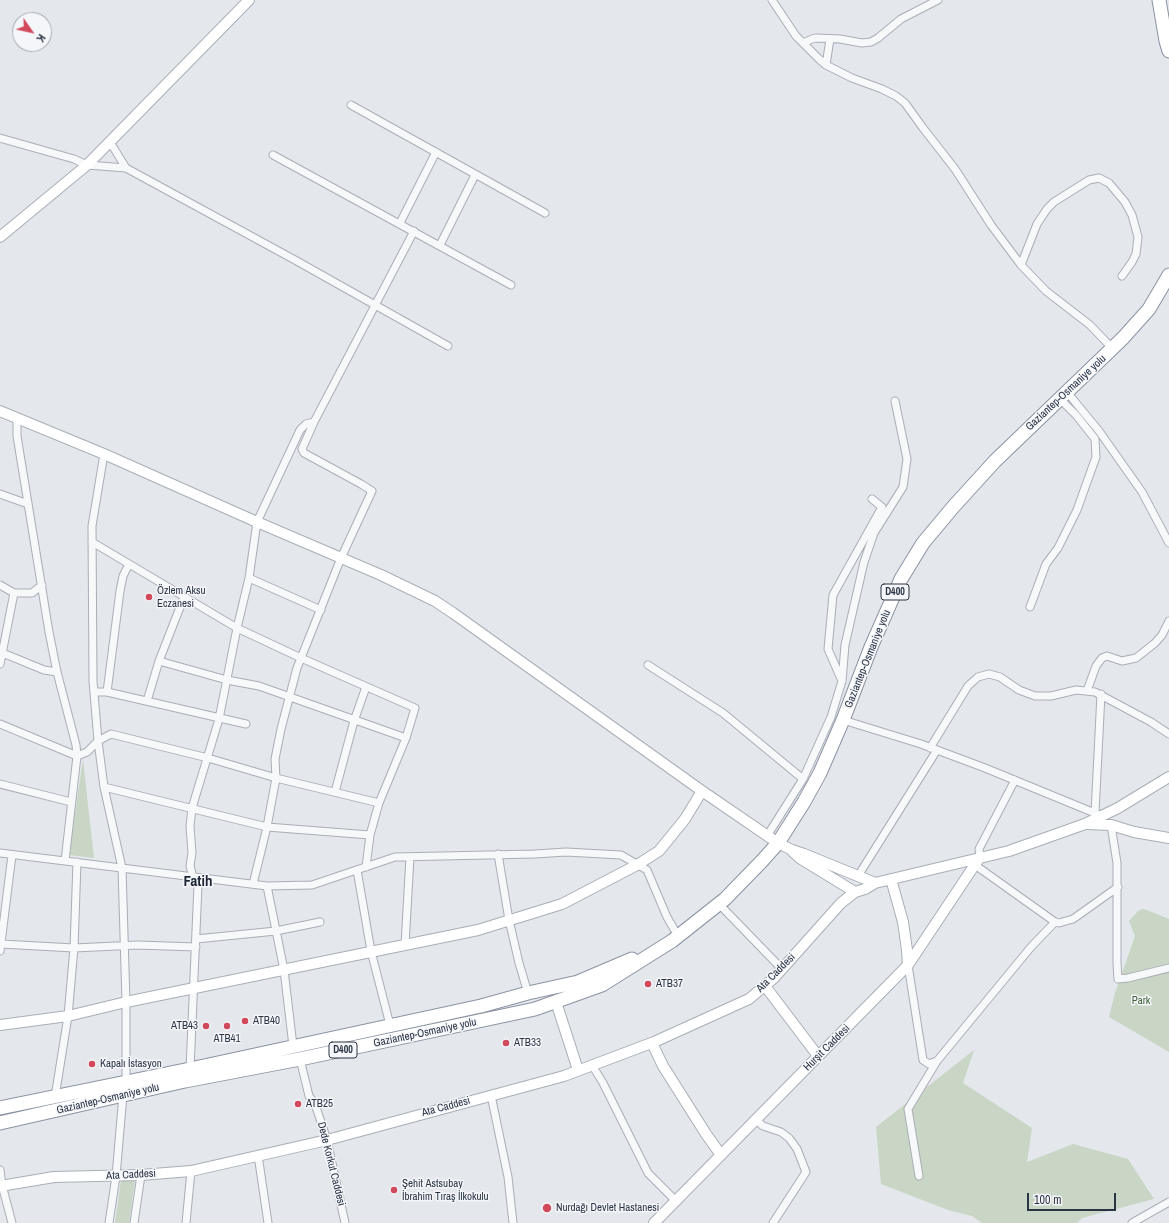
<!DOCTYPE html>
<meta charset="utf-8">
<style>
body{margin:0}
#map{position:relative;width:1169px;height:1223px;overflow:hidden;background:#e4e7ec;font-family:"Archivo Narrow",sans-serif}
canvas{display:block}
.north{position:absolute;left:12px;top:12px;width:40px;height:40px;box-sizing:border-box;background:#f4f6f9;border:1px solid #a4a8b1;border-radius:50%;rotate:124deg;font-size:11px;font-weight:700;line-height:16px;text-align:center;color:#2b3445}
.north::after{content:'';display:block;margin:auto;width:14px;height:18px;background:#d1495b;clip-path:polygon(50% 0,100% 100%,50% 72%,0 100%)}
.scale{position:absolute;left:1027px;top:1193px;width:89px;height:18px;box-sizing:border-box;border:2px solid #2b3445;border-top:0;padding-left:5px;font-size:12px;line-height:14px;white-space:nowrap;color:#2b3445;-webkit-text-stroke:3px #f4f6f9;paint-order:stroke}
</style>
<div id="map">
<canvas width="1169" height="1223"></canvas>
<div class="north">K</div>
<div class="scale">100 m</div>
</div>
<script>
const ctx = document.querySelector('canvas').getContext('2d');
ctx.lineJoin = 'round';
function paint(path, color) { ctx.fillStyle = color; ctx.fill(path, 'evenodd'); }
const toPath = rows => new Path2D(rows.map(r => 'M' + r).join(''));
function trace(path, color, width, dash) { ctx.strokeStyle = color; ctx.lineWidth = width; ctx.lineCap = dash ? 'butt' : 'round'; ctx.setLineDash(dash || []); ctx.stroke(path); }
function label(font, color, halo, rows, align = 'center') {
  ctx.font = font + ' "Archivo Narrow",sans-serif'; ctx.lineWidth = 3; ctx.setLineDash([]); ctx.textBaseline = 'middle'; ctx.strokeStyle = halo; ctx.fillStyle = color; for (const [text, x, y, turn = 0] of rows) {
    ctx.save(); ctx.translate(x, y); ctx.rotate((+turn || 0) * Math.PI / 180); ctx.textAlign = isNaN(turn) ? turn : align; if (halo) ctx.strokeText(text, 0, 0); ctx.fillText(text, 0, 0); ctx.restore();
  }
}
paint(toPath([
 [83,759,85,778,94,858,69,855],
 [1144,909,1169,919,1169,1052,1109,1017,1115,993,1135,936,1129,921,1139,910],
 [974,1050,963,1083,1032,1128,1027,1162,1073,1144,1128,1159,1154,1199,1082,1218,1077,1223,982,1223,972,1216,948,1210,881,1184,876,1127],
 [135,1179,129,1223,115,1223,121,1180]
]), '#c9d6c5');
const street = toPath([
 [772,0,796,36,819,59,826,65,852,78,882,89,896,96,905,103,923,128,955,169,991,225,1021,265,1046,291,1090,325,1113,349],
 [803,43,812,39,816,38,840,39,862,43,871,42,878,38,901,19,938,0],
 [826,65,830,39],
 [351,105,545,213],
 [0,138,74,159,87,165,126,168,295,260,448,346],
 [110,142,126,168],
 [273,155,511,285],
 [400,223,436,152],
 [440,245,475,175],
 [1021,265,1037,224,1047,209,1054,202,1089,180,1099,178,1109,183,1125,202,1132,215,1138,237,1136,254,1132,262,1122,276],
 [1067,392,1099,431,1142,492,1169,543],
 [17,418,17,436,49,632,57,672,76,745,77,756,65,861],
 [104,454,92,526,93,681,98,741,104,787,122,868,126,1002,126,1082],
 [0,494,28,504],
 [249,578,321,610],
 [0,585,14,593,32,593,42,585],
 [184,597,159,661,227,680,259,686,406,738],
 [1030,607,1046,564,1058,548,1077,510,1096,457,1095,439,1076,415,1059,398],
 [0,652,44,670,57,672],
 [0,664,14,593],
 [648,665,723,713,803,779,831,717,842,681,845,645,864,562,874,533,903,487,907,459,895,401],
 [842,681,828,649,833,595,882,507,872,499],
 [1087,691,1096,666,1102,658,1107,656,1122,661,1136,658,1155,643,1162,635,1169,621],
 [94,692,107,692,246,724],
 [107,692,120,591,123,576,129,564],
 [147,701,159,661],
 [843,720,921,744,985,768,1102,816],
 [0,724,77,756,87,752,98,741,111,734,208,758,276,778,379,803,406,738,415,708,301,658,237,628,92,542],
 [930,748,968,686,978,677,989,674,1000,677,1019,690,1035,696,1051,696,1076,690,1095,692,1151,722,1169,734],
 [0,784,71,802],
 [104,787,267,827,370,835],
 [335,792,354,721,366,687],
 [1095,813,1101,694],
 [1111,825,1117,863,1117,963,1118,979,1128,978,1169,968],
 [767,836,803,779],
 [0,853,267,886,312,885,395,857,535,854,566,852,621,855,647,870,667,917,678,936],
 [498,854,509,920,519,963,528,993],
 [980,857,979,849,1015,780],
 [975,865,1055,922,1059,923,1073,919,1118,887],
 [366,867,370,835,379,803],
 [357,870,371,951,390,1025],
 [858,876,937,750],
 [253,884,267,827,276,778,275,759,281,729,297,668,341,558,372,491,361,484,304,453,302,449,314,422,414,231],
 [267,886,284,970,293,1046],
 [719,904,782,969],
 [196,939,276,931,320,922],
 [1,944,74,948,137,945,196,947],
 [405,945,410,857],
 [0,951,12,855],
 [908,965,923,1060,929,1064,937,1061,1031,947,1055,922],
 [300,1059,309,1096,315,1104,327,1140,345,1223],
 [592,1065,603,1083,648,1173,676,1201],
 [190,1069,198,885,193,877,190,866,192,853,190,826,192,808,219,719,237,628,249,578,257,522,300,430,306,424,314,422],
 [491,1095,508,1177,513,1223],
 [55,1097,68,1016,74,948,77,862],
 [756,1120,763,1126,781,1132,789,1138,797,1149,806,1172,773,1223],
 [258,1155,268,1223],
 [0,1170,2,1185,12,1223],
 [919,1176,908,1109,937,1061],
 [109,1223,116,1176,123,1095],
 [134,1223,141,1175],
 [186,1223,191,1171],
 [1132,1223,1169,1202]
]);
const secondary = toPath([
 [0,237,87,165,249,0],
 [0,411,104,454,257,522,381,575,435,601,453,613,702,791,778,843,792,850,804,854,875,883],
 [1087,824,1111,825,1134,832,1169,838],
 [793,852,801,859,855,892],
 [891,879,903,922,907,950,908,965],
 [765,986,818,1056],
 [556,1002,578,1070],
 [0,1025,68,1016,126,1002,478,930,562,904,637,865,659,851,685,819,702,791],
 [652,1043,663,1066,706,1134,721,1155],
 [0,1186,54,1177,141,1175,191,1171,327,1140,564,1076,654,1042,749,999,774,978,841,903,855,892,865,889,875,883,1009,851,1085,824,1118,808,1169,777],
 [654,1223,908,965,980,857]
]);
const highway = toPath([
 [1159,0,1166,41,1169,51],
 [0,1108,190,1069,481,1006,528,993,578,982,632,959],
 [0,1123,185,1081,300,1059,535,1009,602,985,672,941,725,899,762,861,778,843,804,802,820,773,843,720,871,647,901,579,923,543,954,506,995,461,1123,338,1149,309,1169,275]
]);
trace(street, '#a9aeb7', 9);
trace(secondary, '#a9aeb7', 12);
trace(highway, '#8b94a3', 15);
trace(street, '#f7f8fa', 7);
trace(secondary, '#fff', 10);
trace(highway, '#fff', 13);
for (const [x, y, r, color] of [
 [149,597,4,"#d1495b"],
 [648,984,4,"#d1495b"],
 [245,1021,4,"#d1495b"],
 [206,1026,4,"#d1495b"],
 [227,1026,4,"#d1495b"],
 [506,1043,4,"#d1495b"],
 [92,1064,4,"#d1495b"],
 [298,1104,4,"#d1495b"],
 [394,1190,4,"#d1495b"],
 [547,1208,5,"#d1495b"]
]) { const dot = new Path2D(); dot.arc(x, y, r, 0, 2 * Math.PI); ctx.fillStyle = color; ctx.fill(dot); trace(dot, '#f4f6f9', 1.5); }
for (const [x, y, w] of [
 [895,592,28],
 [343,1050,28]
]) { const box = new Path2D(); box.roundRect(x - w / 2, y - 8, w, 16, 3); ctx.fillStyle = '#f4f6f9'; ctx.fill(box); trace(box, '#2b3445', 1); }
label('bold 10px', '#2b3445', null, [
 ["D400",895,592],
 ["D400",343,1050]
]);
label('11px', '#2b3445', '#f4f6f9', [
 ["Gaziantep-Osmaniye yolu",1066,393,-43],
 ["Gaziantep-Osmaniye yolu",868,659,-68],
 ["Ata Caddesi",776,973,-45],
 ["Gaziantep-Osmaniye yolu",425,1033,-12],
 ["Hurşit Caddesi",827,1048,-45],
 ["Gaziantep-Osmaniye yolu",108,1099,-13],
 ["Ata Caddesi",446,1107,-15],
 ["Dede Korkut Caddesi",331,1164,76],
 ["Ata Caddesi",131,1175,-3]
]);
label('11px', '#2b3445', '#f4f6f9', [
 ["Özlem Aksu",157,591],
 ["Eczanesi",157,604],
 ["ATB37",656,984],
 ["ATB40",253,1021],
 ["ATB43",198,1026,"right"],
 ["ATB41",227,1039,"center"],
 ["ATB33",514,1043],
 ["Kapalı İstasyon",100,1064],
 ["ATB25",306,1104],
 ["Şehit Astsubay",402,1184],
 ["İbrahim Tıraş İlkokulu",402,1197],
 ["Nurdağı Devlet Hastanesi",556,1208]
], 'left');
label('11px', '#3f6138', '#f4f6f9', [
 ["Park",1141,1001]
]);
label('bold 15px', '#1d2536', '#f4f6f9', [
 ["Fatih",198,882]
]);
</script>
